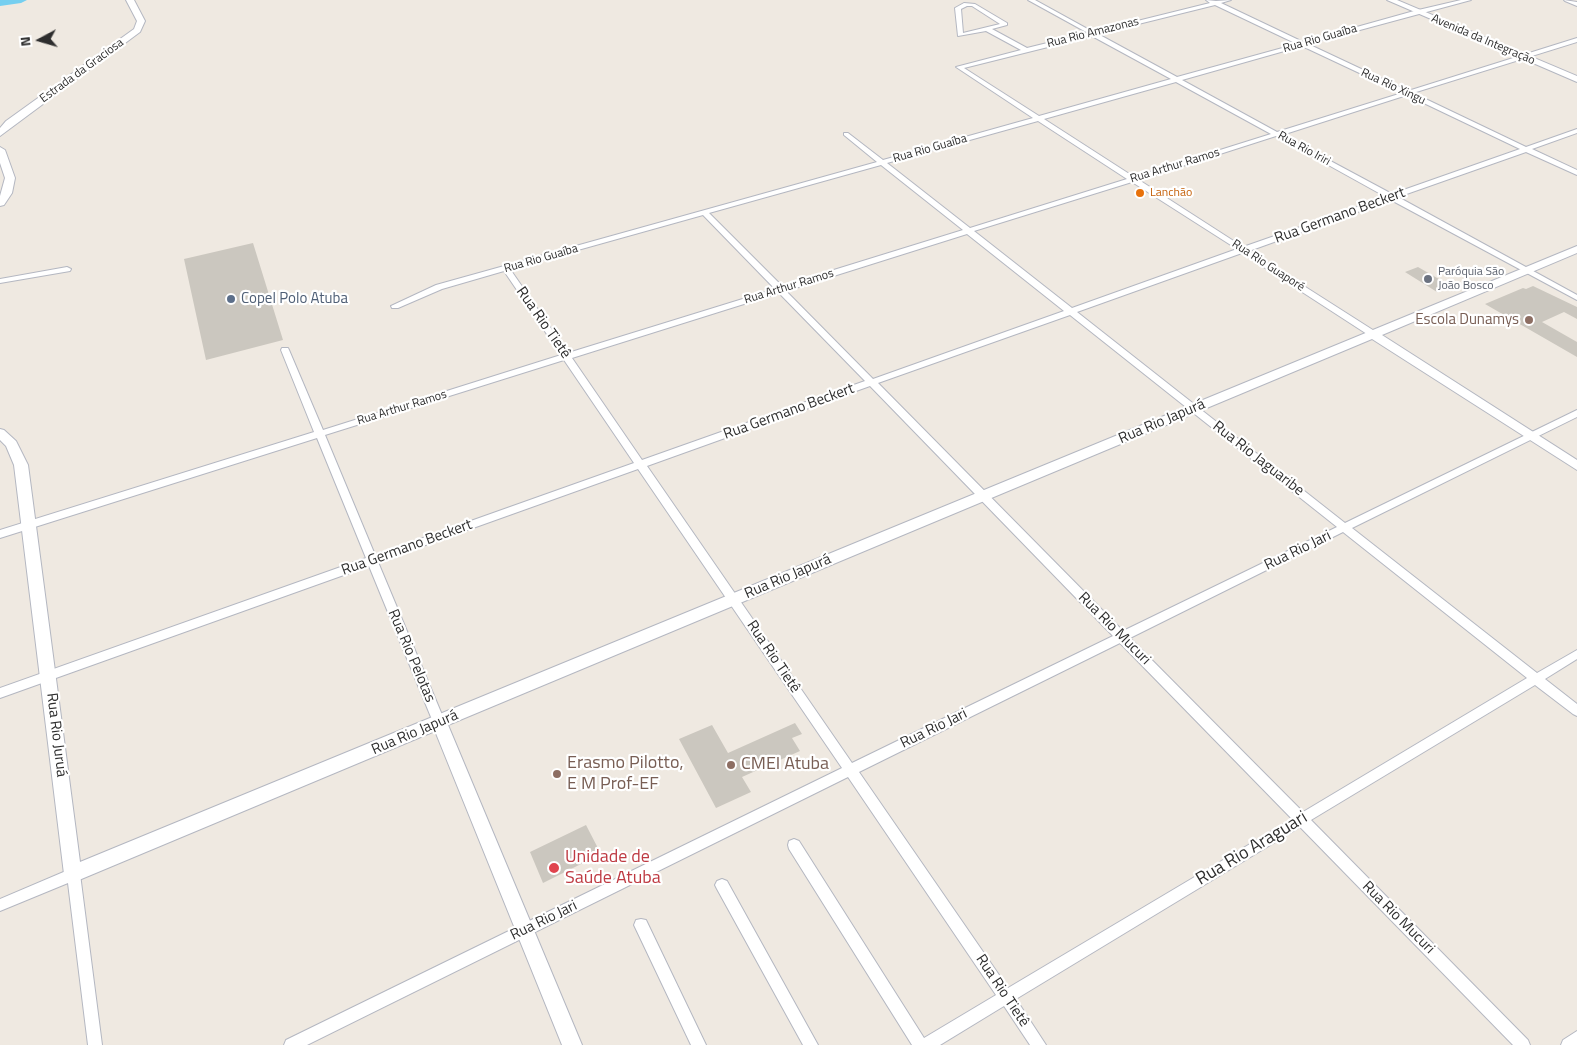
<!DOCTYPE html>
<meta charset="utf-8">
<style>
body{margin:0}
#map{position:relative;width:1577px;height:1045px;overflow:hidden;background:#efe9e1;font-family:"Titillium Web",sans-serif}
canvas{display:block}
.north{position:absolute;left:15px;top:15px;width:50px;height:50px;-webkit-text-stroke:4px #fff;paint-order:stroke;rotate:264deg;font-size:14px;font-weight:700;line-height:20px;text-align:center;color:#2e2e2e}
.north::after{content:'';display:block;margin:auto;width:18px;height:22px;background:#2e2e2e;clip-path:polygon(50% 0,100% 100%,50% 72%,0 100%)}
</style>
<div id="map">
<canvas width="1577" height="1045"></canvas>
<div class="north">N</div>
</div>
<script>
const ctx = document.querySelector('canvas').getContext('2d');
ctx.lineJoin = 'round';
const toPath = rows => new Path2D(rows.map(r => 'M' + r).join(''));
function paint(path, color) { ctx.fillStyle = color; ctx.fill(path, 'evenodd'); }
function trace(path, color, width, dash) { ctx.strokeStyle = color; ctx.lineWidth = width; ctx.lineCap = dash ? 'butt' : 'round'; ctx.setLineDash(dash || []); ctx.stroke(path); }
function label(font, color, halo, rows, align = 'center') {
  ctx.font = font + ' "Titillium Web",sans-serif'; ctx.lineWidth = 4.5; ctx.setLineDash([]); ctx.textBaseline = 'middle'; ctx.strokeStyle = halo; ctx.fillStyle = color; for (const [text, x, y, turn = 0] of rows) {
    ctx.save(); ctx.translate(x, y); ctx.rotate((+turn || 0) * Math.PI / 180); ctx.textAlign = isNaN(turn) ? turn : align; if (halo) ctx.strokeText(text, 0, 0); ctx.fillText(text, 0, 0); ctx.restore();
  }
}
paint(toPath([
 [0,0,27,0,21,3,0,6,0,0]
]), '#75cff0');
paint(toPath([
 [253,243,283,340,206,360,184,259],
 [1418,267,1451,286,1437,292,1405,272],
 [1533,286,1577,307,1577,319,1564,312,1542,322,1577,342,1577,357,1485,304,1523,288,1526,289],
 [795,723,802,734,792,738,800,751,742,777,751,792,716,808,679,739,712,725,728,753],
 [586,825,601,854,543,883,530,852]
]), '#cbc7bf');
const street = toPath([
 [1028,0,1035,0,1093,32,1210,3,1206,0,1216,1,1231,0,1221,3,1303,42,1414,11,1461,0,1471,0,1308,44,1408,91,1577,38,1577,42,1413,93,1526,147,1577,129,1577,133,1532,149,1577,170,1577,175,1526,152,1398,197,1577,295,1577,300,1391,200,1249,251,1376,332,1376,336,1370,336,1242,253,1077,312,1345,523,1577,410,1577,417,1352,528,1537,673,1577,650,1577,659,1545,679,1577,704,1577,716,1573,714,1535,685,1311,820,1528,1040,1530,1045,1513,1045,1300,827,1016,999,1046,1045,1030,1045,1004,1006,940,1045,912,1045,789,849,788,845,789,841,794,839,799,841,924,1038,996,995,848,777,307,1045,284,1045,286,1040,842,768,638,469,378,562,445,722,443,725,439,727,435,725,433,722,369,566,0,698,0,688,366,558,317,438,0,538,0,530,314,432,281,350,282,348,288,348,289,350,323,430,561,355,504,271,442,289,398,308,392,308,391,306,436,285,877,162,844,135,844,133,848,133,883,160,1033,118,956,67,1021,50,986,31,958,36,955,8,964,3,975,4,1007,23,1007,25,992,29,1027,48,1088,33,1028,0],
 [1215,5,1297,44,1177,77,1098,34,1215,5],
 [967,6,972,6,1000,24,963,33,961,9,967,6],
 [1092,36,1171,79,1039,116,964,68,1092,36],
 [1302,46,1402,93,1277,132,1182,80,1302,46],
 [1176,82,1271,134,1134,177,1044,119,1176,82],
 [1407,95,1520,149,1392,194,1282,135,1407,95],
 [1038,121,1127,179,970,228,887,163,1038,121],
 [1276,136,1386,197,1243,247,1139,180,1276,136],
 [881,165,963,230,782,286,709,213,881,165],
 [1132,182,1237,249,1072,308,974,231,1132,182],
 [703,215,775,289,568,353,510,269,703,215],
 [967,234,1064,311,873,379,786,291,967,234],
 [779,293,865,381,642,460,572,358,779,293],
 [1070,315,1337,527,1123,631,878,383,1070,315],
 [564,360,634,463,375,555,325,435,564,360],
 [870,386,1113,636,852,763,647,466,870,386],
 [1343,532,1527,678,1303,812,1130,638,1343,532],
 [1120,643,1292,819,1008,988,859,772,1120,643],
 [1564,0,1577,2,1577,6,1565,1,1564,0],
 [67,267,71,269,70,271,0,283,0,279,67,267],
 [73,868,78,870,80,874,102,1045,88,1045,68,883,0,911,0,899,73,868],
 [722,879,727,881,818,1045,803,1045,717,889,715,885,717,881,722,879],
 [641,919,646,920,706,1045,691,1045,634,925,636,920,641,919],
 [1577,1031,1577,1045,1561,1045,1563,1040,1577,1031]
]);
const secondary = toPath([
 [126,0,134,0,145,21,140,32,0,136,0,128,6,121,134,29,137,21,126,0],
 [1387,0,1397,0,1577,76,1577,82,1387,0],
 [0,147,5,150,15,178,12,193,4,205,0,206,0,196,5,178,0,163,0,147],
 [1577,246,1577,253,1382,335,1577,460,1577,470,1372,339,448,725,582,1045,562,1045,435,731,79,880,73,882,67,880,64,874,14,465,6,446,0,440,0,429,4,430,16,441,28,465,80,862,1577,246]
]);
trace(street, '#b4b7c1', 2);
trace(secondary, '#b4b7c1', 2);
paint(street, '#fff');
paint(secondary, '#fff');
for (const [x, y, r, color] of [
 [1140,193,5,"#e8710a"],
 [1428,279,5,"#6b7280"],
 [231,299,5,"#5c6f8a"],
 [1529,320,5,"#8d6e63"],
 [731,765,5,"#8d6e63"],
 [557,774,5,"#8d6e63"],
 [554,868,6,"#e0444e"]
]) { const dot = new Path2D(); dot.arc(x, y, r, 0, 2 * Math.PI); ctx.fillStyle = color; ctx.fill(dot); trace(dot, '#fff', 2); }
label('12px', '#2e2e2e', '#fff', [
 ["Rua Rio Amazonas",1093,33,-14],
 ["Rua Rio Guaíba",1320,39,-16],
 ["Avenida da Integração",1483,40,23],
 ["Estrada da Graciosa",82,71,-36],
 ["Rua Rio Xingu",1393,87,25],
 ["Rua Rio Guaíba",930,149,-16],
 ["Rua Rio Iriri",1304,149,29],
 ["Rua Arthur Ramos",1175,166,-17],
 ["Rua Rio Guaíba",541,259,-16],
 ["Rua Rio Guaporé",1268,266,33],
 ["Rua Arthur Ramos",789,287,-17],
 ["Rua Arthur Ramos",402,408,-17]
]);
label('12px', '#c56008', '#fff', [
 ["Lanchão",1150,193]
], 'left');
label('12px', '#5b616d', '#fff', [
 ["Paróquia São",1438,272],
 ["João Bosco",1438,286]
], 'left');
label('15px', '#2e2e2e', '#fff', [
 ["Rua Germano Beckert",1340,216,-20],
 ["Rua Rio Tietê",543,323,55],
 ["Rua Germano Beckert",789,412,-20],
 ["Rua Rio Japurá",1162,422,-23],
 ["Rua Rio Jaguaribe",1258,459,38],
 ["Rua Germano Beckert",407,548,-20],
 ["Rua Rio Jari",1298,551,-26],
 ["Rua Rio Japurá",788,577,-23],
 ["Rua Rio Mucuri",1114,629,45],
 ["Rua Rio Pelotas",411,656,67],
 ["Rua Rio Tietê",773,657,56],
 ["Rua Rio Jari",934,729,-26],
 ["Rua Rio Japurá",415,733,-23],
 ["Rua Rio Juruá",56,735,83],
 ["Rua Rio Mucuri",1398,918,45],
 ["Rua Rio Jari",544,921,-26],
 ["Rua Rio Tietê",1002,991,56]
]);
label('15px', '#4e5e75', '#fff', [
 ["Copel Polo Atuba",241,299]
], 'left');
label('15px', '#785e54', '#fff', [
 ["Escola Dunamys",1519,320]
], 'right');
label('18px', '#785e54', '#fff', [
 ["Erasmo Pilotto,",567,764],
 ["E M Prof-EF",567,785],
 ["CMEI Atuba",741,765]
], 'left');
label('18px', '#2e2e2e', '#fff', [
 ["Rua Rio Araguari",1252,849,-31]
]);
label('18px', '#be3a42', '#fff', [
 ["Unidade de",565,858],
 ["Saúde Atuba",565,879]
], 'left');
</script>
